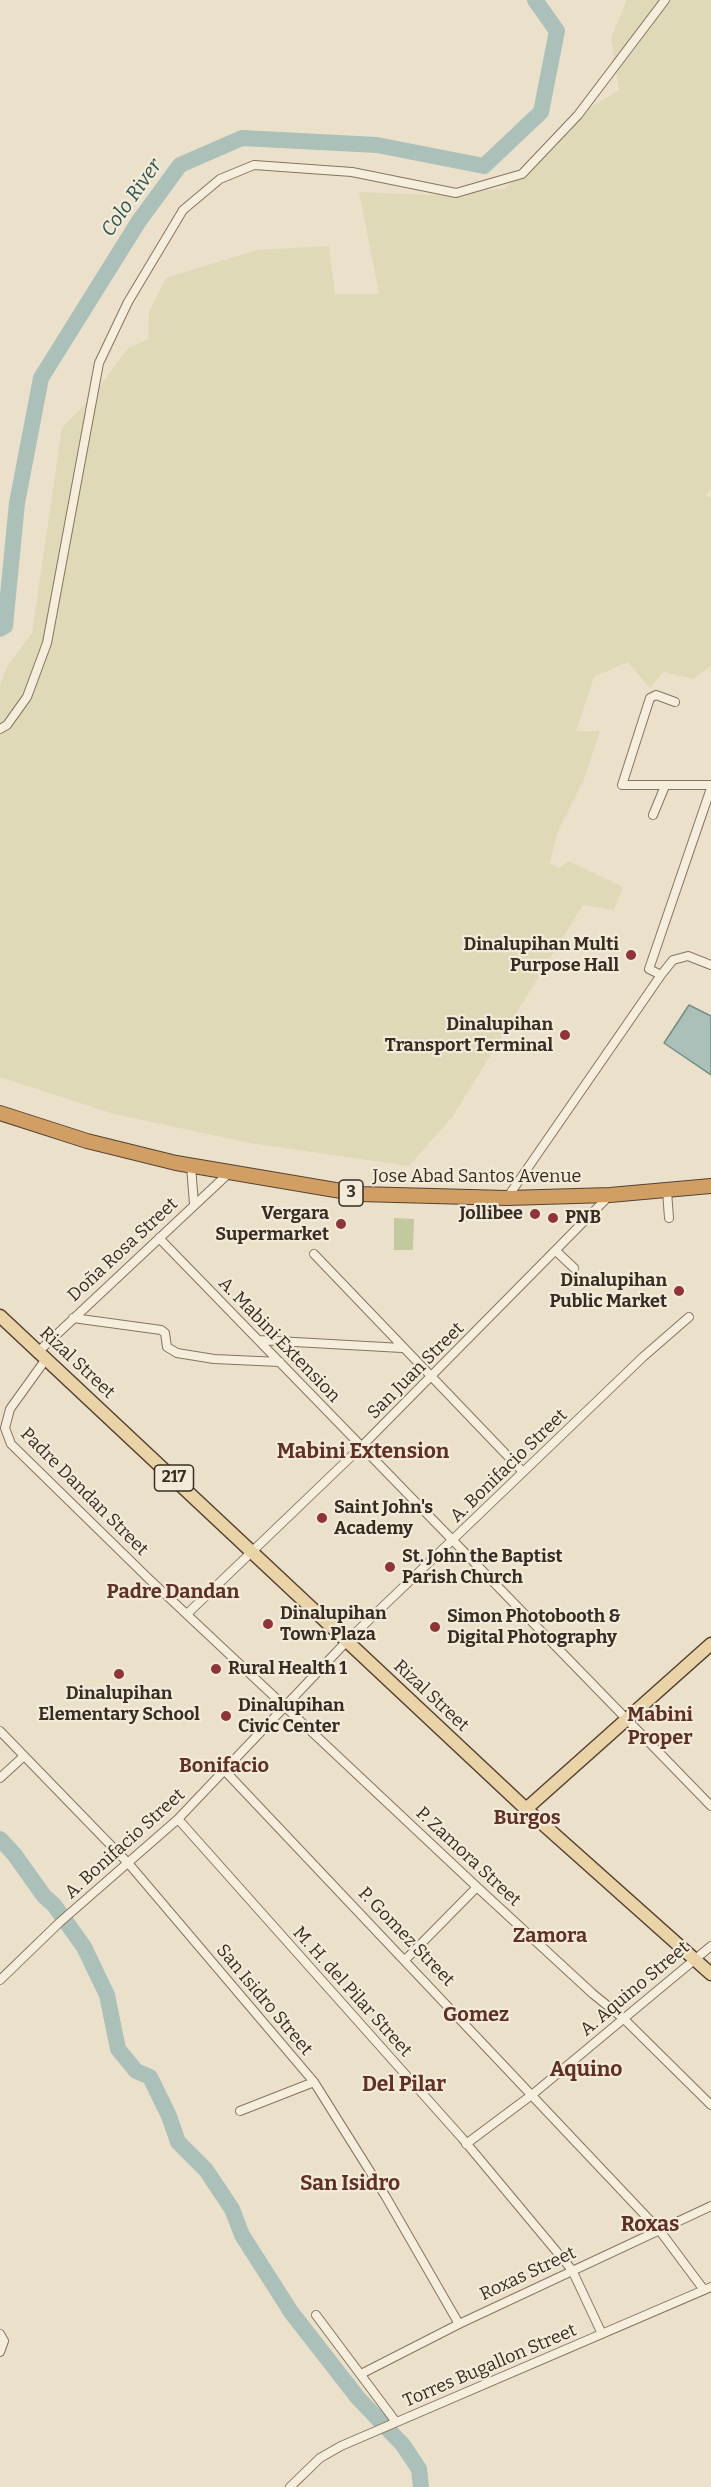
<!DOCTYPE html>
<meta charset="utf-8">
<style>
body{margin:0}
canvas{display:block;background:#ebe0ca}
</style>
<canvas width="711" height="2487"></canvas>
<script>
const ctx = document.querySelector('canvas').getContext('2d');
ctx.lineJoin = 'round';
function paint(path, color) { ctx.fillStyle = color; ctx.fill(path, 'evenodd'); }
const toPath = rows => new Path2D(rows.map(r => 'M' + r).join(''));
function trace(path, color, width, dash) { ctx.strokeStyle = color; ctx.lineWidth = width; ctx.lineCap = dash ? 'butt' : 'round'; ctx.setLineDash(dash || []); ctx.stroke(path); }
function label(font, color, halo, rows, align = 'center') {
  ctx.font = font + ' Bitter,serif'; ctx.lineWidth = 4.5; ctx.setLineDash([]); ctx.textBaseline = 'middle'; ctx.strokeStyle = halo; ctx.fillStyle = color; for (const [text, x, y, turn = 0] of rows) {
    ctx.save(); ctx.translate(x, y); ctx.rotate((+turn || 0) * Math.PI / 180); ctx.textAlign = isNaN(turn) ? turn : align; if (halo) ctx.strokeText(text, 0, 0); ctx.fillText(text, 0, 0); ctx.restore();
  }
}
paint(toPath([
 [627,0,711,0,711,489,706,496,711,497,711,666,693,679,663,672,650,688,628,662,594,677,576,731,600,731,584,779,558,831,550,863,559,868,569,861,623,887,614,910,583,905,453,1116,409,1166,250,1143,114,1114,0,1077,0,685,8,665,32,633,62,428,92,397,128,348,148,339,149,312,166,278,257,250,329,246,335,294,379,294,359,192,431,195,504,189,546,153,578,115,619,90,611,38]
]), '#e0d9b8');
paint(toPath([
 [394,1218,414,1219,413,1250,394,1250]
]), '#c4c89e');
const water = toPath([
 [689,1005,711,1016,711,1075,664,1043,689,1005]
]);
paint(water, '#aac0b9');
trace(water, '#718e86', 1.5);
trace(toPath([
 [0,629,5,626,17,503,41,378,139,221,180,165,242,138,377,145,484,166,541,112,557,31,535,0],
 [0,1839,14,1854,44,1896,54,1905,84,1947,107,1995,118,2049,136,2071,150,2077,169,2116,178,2142,206,2170,232,2209,242,2235,291,2312,358,2398,403,2445,419,2469,421,2487]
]), '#aac0b9', 16);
const street = toPath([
 [675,702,656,695,650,698,622,785,711,785],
 [0,729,7,725,27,697,47,643,99,363,128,302,183,210,220,179,254,165,352,172,456,193,522,174,578,115,665,0],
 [653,815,665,786],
 [661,975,673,960,688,956,711,965],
 [191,1166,194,1204],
 [667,1191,669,1218],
 [507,1198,661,975,649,969,711,788],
 [159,1238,711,1806],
 [556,1251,574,1268],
 [314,1254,523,1472],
 [73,1318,161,1330,165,1333,167,1347,177,1353,214,1359,280,1362],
 [259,1340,402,1348],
 [39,1351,230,1172],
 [46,1359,10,1409,5,1428,11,1444,148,1578,477,1887,593,1994,624,2019,711,2105],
 [187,1614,361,1447,610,1195],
 [0,1731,129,1864,314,2082,386,2197,459,2324],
 [225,1771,660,2231,704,2290],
 [0,1778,24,1756],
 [178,1819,462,2138,572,2270,602,2334],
 [406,1959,477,1887],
 [0,1980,60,1922,178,1819,347,1641,643,1357,689,1317],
 [240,2111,314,2082],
 [466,2144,533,2094,711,1946],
 [316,2315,396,2422],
 [0,2334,4,2341,0,2352],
 [361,2374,459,2324,711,2206],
 [290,2487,320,2458,341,2446,711,2287]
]);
const primary = toPath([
 [0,1316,526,1809,711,1974],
 [526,1809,711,1644]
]);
const highway = toPath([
 [0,1113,87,1141,176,1163,359,1194,507,1198,610,1195,711,1186]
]);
trace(street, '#867360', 10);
trace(primary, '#554233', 15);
trace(highway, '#554233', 16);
trace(street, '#f6eedc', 8);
trace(primary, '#ead3a6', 12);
trace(highway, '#d19f63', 14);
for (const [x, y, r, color] of [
 [631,955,6,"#903537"],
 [565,1035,6,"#903537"],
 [535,1214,6,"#903537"],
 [553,1218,6,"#903537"],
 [341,1224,6,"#903537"],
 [679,1291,6,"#903537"],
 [322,1518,6,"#903537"],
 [390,1567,6,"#903537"],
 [268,1624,6,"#903537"],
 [435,1627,6,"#903537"],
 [216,1669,6,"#903537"],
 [119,1674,6,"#903537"],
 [226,1716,6,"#903537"]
]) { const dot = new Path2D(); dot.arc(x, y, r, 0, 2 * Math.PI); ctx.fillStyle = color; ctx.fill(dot); trace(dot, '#f3ebd9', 2); }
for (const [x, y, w] of [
 [351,1193,24],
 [174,1478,39]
]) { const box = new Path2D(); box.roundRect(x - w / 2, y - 13, w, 26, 4.5); ctx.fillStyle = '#f3ebd9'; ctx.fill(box); trace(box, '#382c22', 1.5); }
label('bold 16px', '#382c22', null, [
 ["3",351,1193],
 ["217",174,1478]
]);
label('bold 18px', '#382c22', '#f3ebd9', [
 ["Dinalupihan Multi",619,945,"right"],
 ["Purpose Hall",619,966,"right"],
 ["Dinalupihan",553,1025,"right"],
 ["Transport Terminal",553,1046,"right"],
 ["Vergara",329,1214,"right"],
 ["Supermarket",329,1235,"right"],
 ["Jollibee",523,1214,"right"],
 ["PNB",565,1218],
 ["Dinalupihan",667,1281,"right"],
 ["Public Market",667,1302,"right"],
 ["Saint John's",334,1508],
 ["Academy",334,1529],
 ["St. John the Baptist",402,1557],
 ["Parish Church",402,1578],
 ["Dinalupihan",280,1614],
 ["Town Plaza",280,1635],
 ["Simon Photobooth &",447,1617],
 ["Digital Photography",447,1638],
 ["Rural Health 1",228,1669],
 ["Dinalupihan",119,1694,"center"],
 ["Elementary School",119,1715,"center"],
 ["Dinalupihan",238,1706],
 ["Civic Center",238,1727]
], 'left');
label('18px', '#382c22', '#f3ebd9', [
 ["Jose Abad Santos Avenue",477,1177],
 ["Doña Rosa Street",123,1250,-43],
 ["A. Mabini Extension",279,1340,46],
 ["Rizal Street",77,1363,43],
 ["San Juan Street",416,1371,-45],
 ["A. Bonifacio Street",509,1466,-44],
 ["Padre Dandan Street",84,1492,45],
 ["Rizal Street",431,1696,43],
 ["A. Bonifacio Street",125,1844,-42],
 ["P. Zamora Street",468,1857,43],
 ["P. Gomez Street",406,1937,46],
 ["A. Aquino Street",635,1989,-40],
 ["M. H. del Pilar Street",352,1992,48],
 ["San Isidro Street",264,2000,50],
 ["Roxas Street",528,2274,-25],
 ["Torres Bugallon Street",490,2366,-23]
]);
label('italic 20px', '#325653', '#f3ebd9', [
 ["Colo River",132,198,-55]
]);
label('bold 20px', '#613025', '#f3ebd9', [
 ["Padre Dandan",173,1592],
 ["Mabini",660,1715],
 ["Proper",660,1738],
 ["Bonifacio",224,1766],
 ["Burgos",527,1818],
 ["Zamora",550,1936],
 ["Gomez",476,2015]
]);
label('bold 21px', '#613025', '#f3ebd9', [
 ["Mabini Extension",363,1452],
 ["Aquino",586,2070],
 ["Del Pilar",404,2085],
 ["San Isidro",350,2184],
 ["Roxas",650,2225]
]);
</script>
